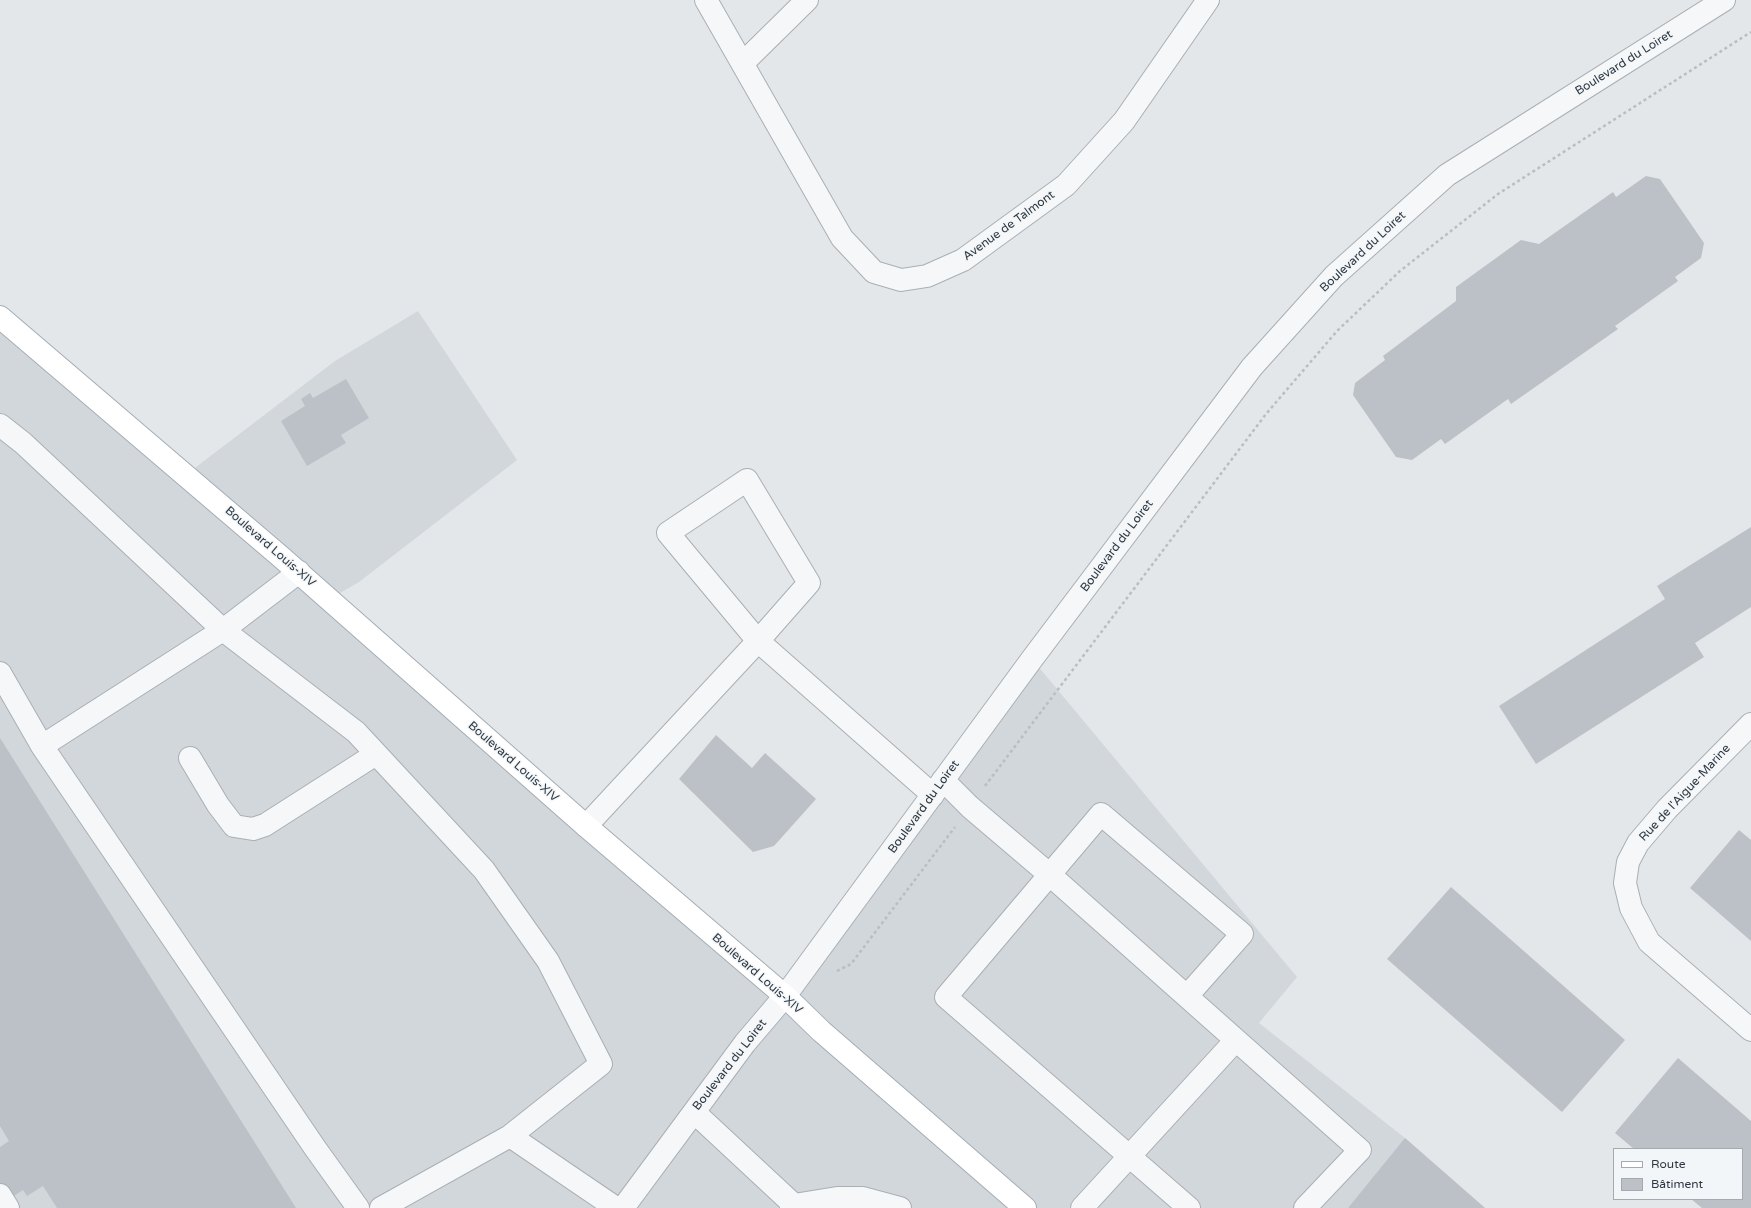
<!DOCTYPE html>
<meta charset="utf-8">
<style>
body{margin:0}
#map{position:relative;width:1751px;height:1208px;overflow:hidden;background:#e3e7ea;font-family:"Varela Round",sans-serif}
canvas{display:block}
.legend{position:absolute;left:1613px;top:1148px;width:130px;height:52px;box-sizing:border-box;background:#f3f6f8;border:1px solid #a4aaaf;margin:0;padding:5px 7px;list-style:none;font-size:12px;color:#2d3741}
.legend li{display:flex;align-items:center;gap:8px;height:20px}
.legend b{width:20px;border:1px solid #a4aaaf}
</style>
<div id="map">
<canvas width="1751" height="1208"></canvas>
<ul class="legend">
<li><b style="height:5px;background:#fff"></b>Route</li>
<li><b style="height:11px;background:#bbc1c7"></b>Bâtiment</li>
</ul>
</div>
<script>
const ctx = document.querySelector('canvas').getContext('2d');
ctx.lineJoin = 'round';
function paint(path, color) { ctx.fillStyle = color; ctx.fill(path, 'evenodd'); }
const toPath = rows => new Path2D(rows.map(r => 'M' + r).join(''));
function trace(path, color, width, dash) { ctx.strokeStyle = color; ctx.lineWidth = width; ctx.lineCap = dash ? 'butt' : 'round'; ctx.setLineDash(dash || []); ctx.stroke(path); }
function label(font, color, halo, rows, align = 'center') {
  ctx.font = font + ' "Varela Round",sans-serif'; ctx.lineWidth = 3; ctx.setLineDash([]); ctx.textBaseline = 'middle'; ctx.strokeStyle = halo; ctx.fillStyle = color; for (const [text, x, y, turn = 0] of rows) {
    ctx.save(); ctx.translate(x, y); ctx.rotate((+turn || 0) * Math.PI / 180); ctx.textAlign = isNaN(turn) ? turn : align; if (halo) ctx.strokeText(text, 0, 0); ctx.fillText(text, 0, 0); ctx.restore();
  }
}
paint(toPath([
 [418,311,517,460,359,582,330,599,784,996,1032,659,1297,977,1259,1023,1405,1138,1485,1208,0,1208,0,317,187,474,335,361]
]), '#d2d7dc');
paint(toPath([
 [1646,176,1660,179,1704,243,1701,258,1675,277,1678,281,1615,326,1618,329,1511,404,1508,399,1445,444,1441,439,1412,460,1396,457,1353,395,1355,383,1385,360,1383,356,1456,301,1456,287,1521,240,1539,244,1613,192,1616,197],
 [346,379,369,418,341,435,346,443,307,466,281,421,305,406,301,399,310,393,313,398],
 [1751,527,1751,607,1695,643,1704,657,1536,764,1499,706,1665,599,1657,586],
 [716,735,752,768,765,753,816,799,774,846,753,852,679,779],
 [0,738,296,1208,57,1208,43,1186,27,1196,23,1190,9,1199,0,1185,0,1147,9,1141,0,1126],
 [1739,830,1751,840,1751,941,1690,888],
 [1451,887,1625,1040,1562,1112,1387,959],
 [1678,1058,1751,1121,1751,1208,1702,1208,1691,1199,1742,1199,1742,1149,1634,1149,1615,1133],
 [1405,1138,1485,1208,1348,1208]
]), '#bbc1c7');
const minor = toPath([
 [706,0,842,238,874,272,901,280,927,276,963,260,1066,185,1124,121,1208,0],
 [743,63,807,0],
 [0,425,23,443,223,630,356,732,484,870,548,961,601,1064,510,1136],
 [747,480,809,583,758,641,668,533,747,480],
 [0,673,42,746,315,1148,358,1208],
 [1751,724,1667,809,1638,843,1628,862,1625,883,1631,908,1649,942,1751,1030],
 [42,746,223,630,299,572],
 [190,758,218,805,234,826,253,829,265,825,376,754],
 [943,780,970,807,1050,875,1360,1150,1305,1208],
 [586,826,758,641,933,795],
 [1187,996,1242,934,1101,814,946,997,1189,1208],
 [694,1112,794,1205,791,1208],
 [0,1195,8,1208],
 [794,1205,837,1198,863,1198,900,1208],
 [381,1208,510,1136,616,1208],
 [623,1208,745,1043,785,996,1032,659,1252,367,1334,276,1447,175,1724,0],
 [1082,1208,1236,1040]
]);
const major = toPath([
 [0,317,281,557,586,826,785,996,821,1031,1025,1208]
]);
trace(minor, '#a9afb4', 24);
trace(major, '#a4adb5', 24);
trace(toPath([
 [985,786,1266,414,1337,331,1400,271,1498,194,1751,32],
 [837,971,851,964,955,827]
]), '#babdc2', 2.5, [3, 3]);
trace(minor, '#f6f7f9', 22);
trace(major, '#fff', 22);
label('12px', '#2d3741', '#f3f6f8', [
 ["Boulevard du Loiret",1624,63,-32],
 ["Avenue de Talmont",1009,226,-36],
 ["Boulevard du Loiret",1363,252,-43],
 ["Boulevard du Loiret",1117,546,-53],
 ["Boulevard Louis-XIV",270,547,41],
 ["Boulevard Louis-XIV",513,762,41],
 ["Rue de l'Aigue-Marine",1685,793,-47],
 ["Boulevard du Loiret",924,807,-54],
 ["Boulevard Louis-XIV",757,974,41],
 ["Boulevard du Loiret",730,1065,-52]
]);
</script>
